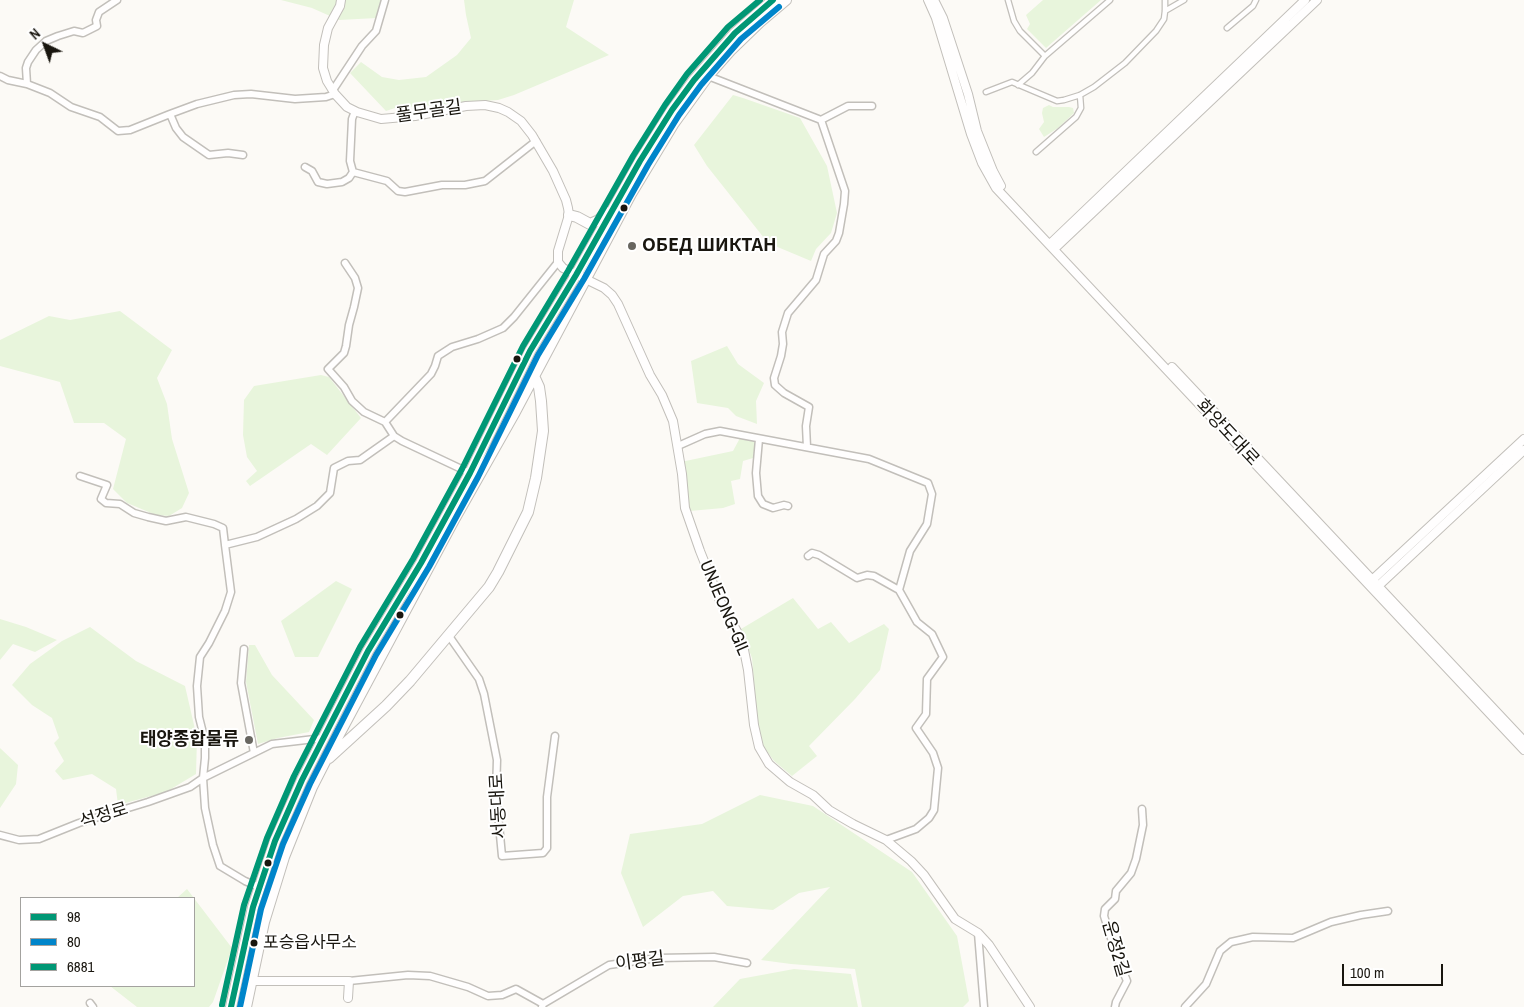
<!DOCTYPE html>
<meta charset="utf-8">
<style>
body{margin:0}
#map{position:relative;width:1524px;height:1007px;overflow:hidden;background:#fcfaf6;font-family:"Archivo Narrow",sans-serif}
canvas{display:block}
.legend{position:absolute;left:20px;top:897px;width:175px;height:90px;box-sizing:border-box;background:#fff;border:1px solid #a3a29f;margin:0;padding:6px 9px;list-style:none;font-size:15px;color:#19160f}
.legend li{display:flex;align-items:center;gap:10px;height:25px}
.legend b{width:25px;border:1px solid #a3a29f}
.north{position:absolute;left:20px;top:20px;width:50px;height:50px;-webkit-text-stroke:4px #fff;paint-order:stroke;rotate:318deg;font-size:14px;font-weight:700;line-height:20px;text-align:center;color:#19160f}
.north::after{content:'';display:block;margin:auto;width:18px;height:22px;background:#19160f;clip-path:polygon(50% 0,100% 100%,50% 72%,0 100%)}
.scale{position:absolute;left:1342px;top:964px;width:101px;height:22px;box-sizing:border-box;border:2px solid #19160f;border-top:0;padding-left:6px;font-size:15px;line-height:18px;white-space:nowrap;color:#19160f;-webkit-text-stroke:4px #fff;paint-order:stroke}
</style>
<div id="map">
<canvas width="1524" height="1007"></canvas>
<ul class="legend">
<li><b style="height:6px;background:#009775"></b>98</li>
<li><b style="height:6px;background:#0085ca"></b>80</li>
<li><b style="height:6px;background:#009775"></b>6881</li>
</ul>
<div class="north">N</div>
<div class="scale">100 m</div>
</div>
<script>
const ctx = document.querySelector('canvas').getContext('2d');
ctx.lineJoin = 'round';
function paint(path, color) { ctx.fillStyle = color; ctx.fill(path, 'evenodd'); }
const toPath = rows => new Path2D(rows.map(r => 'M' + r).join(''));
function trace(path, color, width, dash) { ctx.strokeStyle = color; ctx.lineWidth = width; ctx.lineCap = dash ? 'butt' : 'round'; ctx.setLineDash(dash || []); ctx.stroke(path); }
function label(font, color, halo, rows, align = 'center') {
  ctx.font = font + ' "Archivo Narrow","Noto Sans KR",sans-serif'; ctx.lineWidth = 4; ctx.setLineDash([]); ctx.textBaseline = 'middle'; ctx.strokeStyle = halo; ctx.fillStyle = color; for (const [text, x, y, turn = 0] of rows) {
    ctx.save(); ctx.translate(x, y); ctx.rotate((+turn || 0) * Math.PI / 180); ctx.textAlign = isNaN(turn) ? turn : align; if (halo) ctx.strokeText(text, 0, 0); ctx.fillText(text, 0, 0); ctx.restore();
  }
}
paint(toPath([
 [281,0,386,0,377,18,339,20,312,8],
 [464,0,574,0,566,27,609,55,514,95,498,100,395,108,386,111,350,73,361,62,382,77,399,80,426,77,457,55,471,38,466,15],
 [1043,0,1101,0,1046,48,1027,29,1030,24,1026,15],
 [733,95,743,98,800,118,827,166,837,213,831,233,816,249,811,261,768,243,707,166,694,145],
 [1049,105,1053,107,1069,107,1073,108,1074,113,1058,128,1044,137,1039,129,1044,122,1042,113,1043,108],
 [120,311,172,350,157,378,167,404,172,439,189,493,182,508,169,516,156,515,127,503,113,489,126,439,104,423,74,423,60,382,0,366,0,340,49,316,70,320],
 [727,346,738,364,764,383,756,401,757,424,736,416,728,408,697,403,691,361],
 [321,375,329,377,361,418,327,455,311,444,250,486,246,481,257,471,247,457,243,435,244,400,254,386],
 [740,438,756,441,753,458,743,461,740,479,731,481,735,504,723,508,690,511,676,463,733,451],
 [336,581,352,589,318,657,295,657,281,621],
 [793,598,818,629,831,622,849,643,884,624,889,629,880,670,855,699,809,746,817,756,792,776,774,761,763,746,757,719,752,658,741,629],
 [0,619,26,627,57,640,35,652,13,644,0,660],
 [90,627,136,661,185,686,197,738,196,774,166,792,118,805,116,789,92,774,63,780,55,771,64,761,54,743,59,738,52,718,32,705,12,685,30,664,62,641],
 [249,645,255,645,272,675,314,720,309,732,278,738,258,744,246,682],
 [0,748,18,765,16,784,0,808],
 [760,795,813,806,912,872,957,936,969,1001,963,1007,862,1007,855,969,791,964,761,960,830,887,799,893,773,910,727,906,713,891,683,896,643,927,621,873,630,834,702,824],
 [187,889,232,948,213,1002,209,1007,137,1007,110,986,194,986,194,898,177,898],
 [794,969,851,974,858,1007,713,1007,740,979]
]), '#e8f5dc');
const pedestrian = toPath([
 [1008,0,1014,21,1020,31,1045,56],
 [1165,11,1184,0],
 [1227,28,1253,6,1256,0],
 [1018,85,1032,73,1045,56,1110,0],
 [986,92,1012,82,1057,101,1064,100,1080,95,1094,87,1125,63,1156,31,1164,19,1165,11,1165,0],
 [1036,152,1076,117,1081,108,1080,95]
]);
const minor = toPath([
 [0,76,8,80,27,84,50,93,71,107,100,117,118,131,130,130,170,114],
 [708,76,821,120,845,191,844,204,839,233,836,241,824,254,816,280,788,313,782,332,783,344,781,356,774,378,775,385,784,393,809,407,806,426,807,447],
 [27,84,26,68,28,62,36,50,46,41,58,36,74,31,83,33,97,26,96,20,99,12,117,0],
 [333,90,362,46,376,31,385,0],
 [821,120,848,106,872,106],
 [243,155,228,153,209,155,183,137,176,128,170,114,197,104,234,95,251,94,295,99,326,97,335,94],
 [305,167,312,171,318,182,327,184,342,182,349,178,353,172,387,181,398,191,405,192,442,185,465,185,485,181,536,141],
 [353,172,350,161,352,119,355,111],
 [345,263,355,278,358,288,354,307,349,325,346,346,344,353,328,369,344,387,352,401,364,412,385,422],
 [759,439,756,473,758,496,763,504,773,508,784,505,788,506],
 [678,446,705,434,720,431,869,459,928,483,932,494,927,524,910,551,899,590,917,622,932,634,943,657,927,679,926,714,916,728,933,753,938,768,934,810,929,818,916,829,886,840],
 [472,474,402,441,394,436,385,422,431,374,435,366,438,356,452,347,478,339,503,328,514,317,558,262],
 [80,476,107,485,101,499,106,503,120,504,134,513,148,517,166,521,186,517,214,524,223,528,225,545,257,537,296,519,317,506,330,493,334,468,348,461,360,460,394,436],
 [225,545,231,592,225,611,209,643,200,657,197,686,199,717,205,741,205,758,203,778,205,808,213,845,220,866,245,881,259,887],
 [808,556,812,553,819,555,857,578,867,575,874,576,899,590],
 [449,636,479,679,484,694,497,760,496,793,502,856,543,853,547,848,547,797,555,736],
 [244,649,241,683,254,753],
 [0,835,19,840,39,839,79,823,148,802,190,787,203,778,272,744,323,738],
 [978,933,984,1007],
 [349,981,408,975,430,976,468,987,488,996,502,995,516,989,543,1004],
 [90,1003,93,1007],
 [542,1007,543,1004,609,965,657,958,714,957,747,963],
 [1115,1007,1116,1002,1127,981,1116,954,1104,916,1105,909,1115,899,1116,891,1131,873,1136,859,1143,825,1142,809],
 [1185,1007,1206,984,1220,951,1231,942,1253,937,1293,938,1331,922,1361,915,1388,911]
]);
const tertiary = toPath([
 [341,0,340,6,328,28,324,45,323,68,327,81,335,94,347,107,357,112,381,119,415,116,466,106,485,105,499,108,508,112,521,121,532,135,553,171,566,200,568,208,569,215,558,251,558,262,563,268,604,288,612,295,618,304,650,375,662,395,673,421,682,474,685,508,700,551,720,601,740,637,744,650,748,670,754,725,759,747,769,764,790,782,813,795,829,810,853,824,886,840,911,861,924,875,955,919,978,933,989,945,1030,1007],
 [928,0,936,18,971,134,982,163,996,188,1524,750],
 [934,0,943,18,968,94,977,131,993,171,1001,186],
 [1050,244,1305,0],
 [1054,249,1317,0],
 [1172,367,1524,741],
 [1370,582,1524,439],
 [1376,588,1524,450],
 [251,981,349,981,348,998]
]);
const primary = toPath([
 [569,215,577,217,590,224,599,220,606,212],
 [329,758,386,706,410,681,489,587,498,572,528,512,536,478,543,431,541,401,539,387,534,376],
 [231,1007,253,907,275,841,302,780,368,651,421,563,470,473,530,351,576,275,640,161,672,110,694,80,735,33,773,0],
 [246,1007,264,922,284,857,312,787,335,742,455,518,515,412,631,194,674,123,708,76,730,51,760,22,786,0]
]);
trace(pedestrian, '#c2bfba', 7);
trace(minor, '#c2bfba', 9);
trace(tertiary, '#c2bfba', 10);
trace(primary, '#c2bfba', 12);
trace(pedestrian, '#fffefe', 4.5);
trace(minor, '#fffefe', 6);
trace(tertiary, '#fffefe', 8);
trace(primary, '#fffefe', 10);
trace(toPath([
 [231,1007,253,907,275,841,302,780,368,651,421,563,470,473,530,351,576,275,640,161,672,110,694,80,735,33,773,0]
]), '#009775', 6);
trace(toPath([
 [240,1007,261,909,283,844,310,784,376,655,429,567,478,477,538,355,584,279,648,165,679,115,701,85,741,39,779,7]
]), '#0085ca', 6);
trace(toPath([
 [222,1005,244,905,267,838,294,776,360,647,413,559,462,469,523,346,568,271,633,156,665,105,687,74,728,27,760,0]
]), '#009775', 6);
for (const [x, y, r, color] of [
 [624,208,4.5,"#19160f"],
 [632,246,5,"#686660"],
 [517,359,4.5,"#19160f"],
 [400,615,4.5,"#19160f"],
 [249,740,5,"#686660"],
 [268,863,4.5,"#19160f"],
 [254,943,4.5,"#19160f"]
]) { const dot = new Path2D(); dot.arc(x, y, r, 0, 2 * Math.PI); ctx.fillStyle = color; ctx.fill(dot); trace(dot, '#fff', 2); }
label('17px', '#19160f', '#fff', [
 ["포승읍사무소",263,943]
], 'left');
label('18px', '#19160f', '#fff', [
 ["풀무골길",429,112,-8],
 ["화양도대로",1227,433,47],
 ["UNJEONG-GIL",724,608,67],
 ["서동대로",499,806,-93],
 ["석정로",104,816,-17],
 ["운정2길",1115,949,74],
 ["이평길",640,962,-7]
]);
label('bold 18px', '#19160f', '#fff', [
 ["ОБЕД ШИКТАН",642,246],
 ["태양종합물류",239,740,"right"]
], 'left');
</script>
